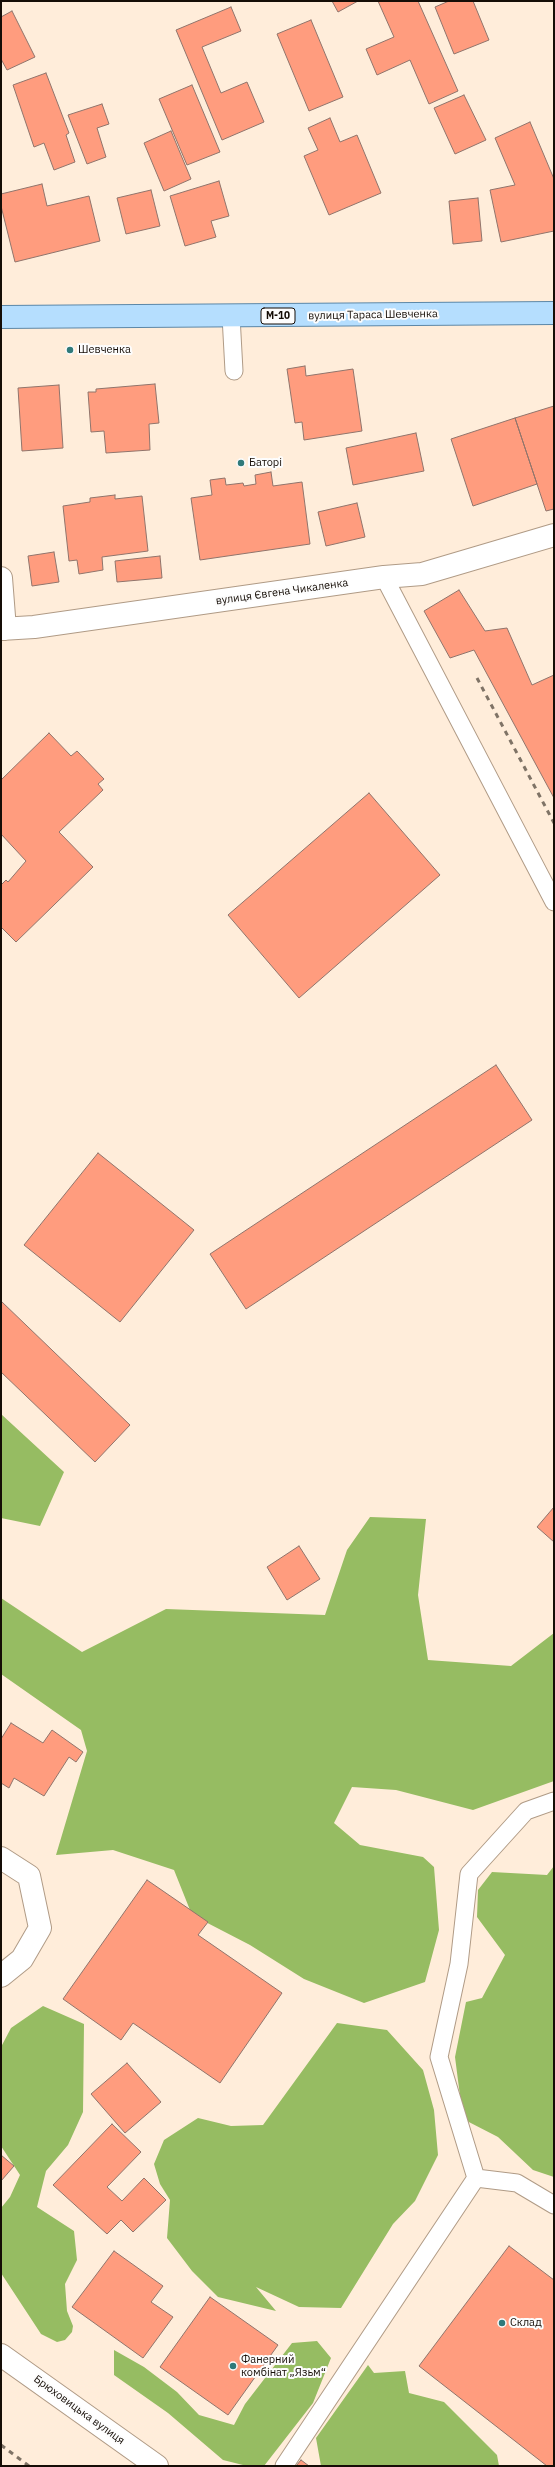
<!DOCTYPE html>
<meta charset="utf-8">
<style>
body{margin:0}
#map{position:relative;width:555px;height:2467px;overflow:hidden;background:#ffedda;font-family:"IBM Plex Sans",sans-serif}
canvas{display:block}
.frame{position:absolute;inset:0;border:2px solid #150d06;pointer-events:none}
</style>
<div id="map">
<canvas width="555" height="2467"></canvas>
<div class="frame"></div>
</div>
<script>
const ctx = document.querySelector('canvas').getContext('2d');
ctx.lineJoin = 'round';
function paint(path, color) { ctx.fillStyle = color; ctx.fill(path, 'evenodd'); }
const toPath = rows => new Path2D(rows.map(r => 'M' + r).join(''));
function trace(path, color, width, dash) { ctx.strokeStyle = color; ctx.lineWidth = width; ctx.lineCap = dash ? 'butt' : 'round'; ctx.setLineDash(dash || []); ctx.stroke(path); }
function label(font, color, halo, rows, align = 'center') {
  ctx.font = font + ' "IBM Plex Sans",sans-serif'; ctx.lineWidth = 4; ctx.setLineDash([]); ctx.textBaseline = 'middle'; ctx.strokeStyle = halo; ctx.fillStyle = color; for (const [text, x, y, turn = 0] of rows) {
    ctx.save(); ctx.translate(x, y); ctx.rotate((+turn || 0) * Math.PI / 180); ctx.textAlign = isNaN(turn) ? turn : align; if (halo) ctx.strokeText(text, 0, 0); ctx.fillText(text, 0, 0); ctx.restore();
  }
}
paint(toPath([
 [1,1414,64,1472,40,1526,1,1518],
 [370,1517,426,1519,418,1595,428,1660,511,1666,554,1633,554,1781,473,1810,396,1790,352,1787,334,1823,360,1845,423,1857,434,1867,439,1930,425,1982,364,2003,304,1979,250,1945,192,1915,174,1870,113,1850,56,1855,87,1751,81,1730,1,1674,1,1598,82,1652,166,1609,325,1615,347,1550],
 [554,1866,554,2177,533,2170,498,2137,463,2119,455,2057,466,2002,482,1998,505,1955,477,1917,478,1890,492,1872,547,1875],
 [43,2006,84,2024,83,2112,68,2145,46,2171,37,2207,74,2231,77,2260,65,2284,67,2311,73,2326,72,2332,65,2340,57,2342,41,2334,1,2273,1,2208,10,2197,20,2175,1,2146,1,2047,11,2028],
 [337,2023,387,2030,423,2070,434,2110,438,2155,415,2201,393,2224,341,2308,299,2307,256,2287,276,2311,218,2297,192,2271,167,2238,170,2200,160,2184,154,2164,164,2140,198,2118,231,2126,263,2125],
 [317,2341,331,2358,313,2403,264,2466,247,2466,223,2460,168,2413,114,2375,114,2350,144,2367,177,2392,199,2415,234,2425,245,2404,292,2343],
 [368,2365,374,2373,405,2371,409,2393,444,2402,497,2455,499,2466,321,2466,316,2438]
]), '#96bc62');
const building = toPath([
 [332,1,358,1,338,12,332,1],
 [378,1,418,1,458,91,429,104,410,60,377,75,366,49,394,37,378,1],
 [449,1,473,1,489,40,454,54,435,7,449,1],
 [231,7,241,31,202,47,221,93,247,82,264,122,222,140,176,30,231,7],
 [12,11,35,57,7,70,1,59,1,17,12,11],
 [311,20,343,97,309,111,277,34,311,20],
 [46,73,69,133,66,135,75,162,54,170,44,143,34,147,13,85,46,73],
 [192,85,220,152,187,165,159,99,192,85],
 [464,95,486,140,455,154,434,108,464,95],
 [102,104,109,124,97,128,106,157,87,164,68,115,102,104],
 [330,118,340,142,357,135,381,193,329,215,304,156,318,150,308,128,330,118],
 [530,122,554,179,554,231,501,242,490,190,515,185,495,138,530,122],
 [171,131,191,179,164,191,144,143,171,131],
 [219,181,229,216,211,221,216,237,185,246,170,196,219,181],
 [42,184,47,206,89,196,100,241,15,262,1,206,1,194,42,184],
 [151,190,160,226,126,234,117,198,151,190],
 [478,198,482,241,453,244,449,201,478,198],
 [305,366,306,376,353,369,362,431,304,440,302,422,295,423,287,369,305,366],
 [155,384,159,423,149,424,150,450,106,453,104,431,91,432,88,392,96,392,96,389,155,384],
 [59,385,63,448,22,451,18,388,59,385],
 [554,406,554,509,546,511,515,418,554,406],
 [515,418,537,484,473,506,451,439,515,418],
 [416,433,424,471,353,485,346,448,416,433],
 [271,472,273,486,302,482,310,544,200,560,191,498,212,495,210,480,225,478,226,485,243,483,244,486,256,484,255,475,271,472],
 [115,495,115,499,142,496,148,551,102,557,103,570,79,574,77,560,69,561,63,506,90,502,90,498,115,495],
 [357,503,365,537,326,546,318,512,357,503],
 [54,552,59,582,32,586,28,556,54,552],
 [160,556,162,578,117,582,115,561,160,556],
 [459,590,485,631,507,628,532,685,554,675,554,798,474,650,450,658,424,611,459,590],
 [49,733,71,756,77,751,104,779,98,784,103,790,59,832,93,867,16,942,1,927,1,885,6,880,8,882,26,861,1,834,1,780,49,733],
 [369,793,440,875,299,998,228,915,369,793],
 [496,1065,532,1120,246,1309,210,1254,496,1065],
 [98,1153,194,1230,120,1322,24,1245,98,1153],
 [1,1301,130,1425,95,1462,1,1372,1,1301],
 [554,1507,554,1542,537,1527,554,1507],
 [299,1546,320,1579,287,1600,267,1567,299,1546],
 [11,1723,43,1743,52,1730,83,1752,76,1762,69,1757,44,1796,14,1778,9,1788,1,1783,1,1739,11,1723],
 [147,1880,208,1922,198,1935,282,1993,220,2083,133,2023,121,2040,63,1999,147,1880],
 [127,2063,161,2102,125,2133,91,2094,127,2063],
 [112,2124,141,2152,107,2187,122,2201,144,2178,166,2200,133,2232,121,2220,107,2234,53,2185,112,2124],
 [1,2155,14,2166,1,2181,1,2155],
 [509,2246,554,2280,554,2466,547,2466,419,2366,509,2246],
 [114,2251,163,2286,151,2302,173,2317,143,2358,72,2307,114,2251],
 [210,2297,278,2345,228,2415,160,2367,210,2297],
 [301,2460,309,2466,296,2466,301,2460]
]);
paint(building, '#ff9c7e');
trace(building, '#90746b', 1);
const service = toPath([
 [231,316,234,371],
 [384,577,554,902],
 [476,2178,439,2057,459,1964,469,1874,526,1811,554,1801],
 [284,2466,476,2178,517,2183,554,2205]
]);
const minor = toPath([
 [1,578,5,629],
 [1,629,34,627,384,577,422,574,554,535],
 [1,1858,29,1876,40,1928,22,1959,1,1976]
]);
const secondary = toPath([
 [1,2355,157,2466]
]);
const primary = toPath([
 [1,317,554,313]
]);
trace(service, '#b09b86', 19);
trace(minor, '#b09b86', 24);
trace(secondary, '#b09b86', 24);
trace(primary, '#5c87a7', 24);
trace(service, '#fff', 17);
trace(minor, '#fff', 22);
trace(secondary, '#fff', 22);
trace(primary, '#b5defe', 22);
trace(toPath([
 [477,678,554,823],
 [1,2445,29,2466]
]), '#7f7366', 3, [5, 5]);
for (const [x, y, r, color] of [
 [70,350,4,"#307a7a"],
 [241,463,4,"#307a7a"],
 [502,2323,4,"#307a7a"],
 [233,2366,4,"#307a7a"]
]) { const dot = new Path2D(); dot.arc(x, y, r, 0, 2 * Math.PI); ctx.fillStyle = color; ctx.fill(dot); trace(dot, '#fdfdfd', 1.5); }
for (const [x, y, w] of [
 [278,316,34]
]) { const box = new Path2D(); box.roundRect(x - w / 2, y - 8, w, 16, 3); ctx.fillStyle = '#fdfdfd'; ctx.fill(box); trace(box, '#150d06', 1); }
label('bold 10px', '#150d06', null, [
 ["М-10",278,316]
]);
label('11px', '#150d06', '#fdfdfd', [
 ["вулиця Тараса Шевченка",373,315,-1],
 ["вулиця Євгена Чикаленка",282,592,-8],
 ["Брюховицька вулиця",79,2410,36]
]);
label('11px', '#150d06', '#fdfdfd', [
 ["Шевченка",78,350],
 ["Баторі",249,463],
 ["Склад",510,2323],
 ["Фанерний",241,2360],
 ["комбінат „Язьм“",241,2373]
], 'left');
</script>
